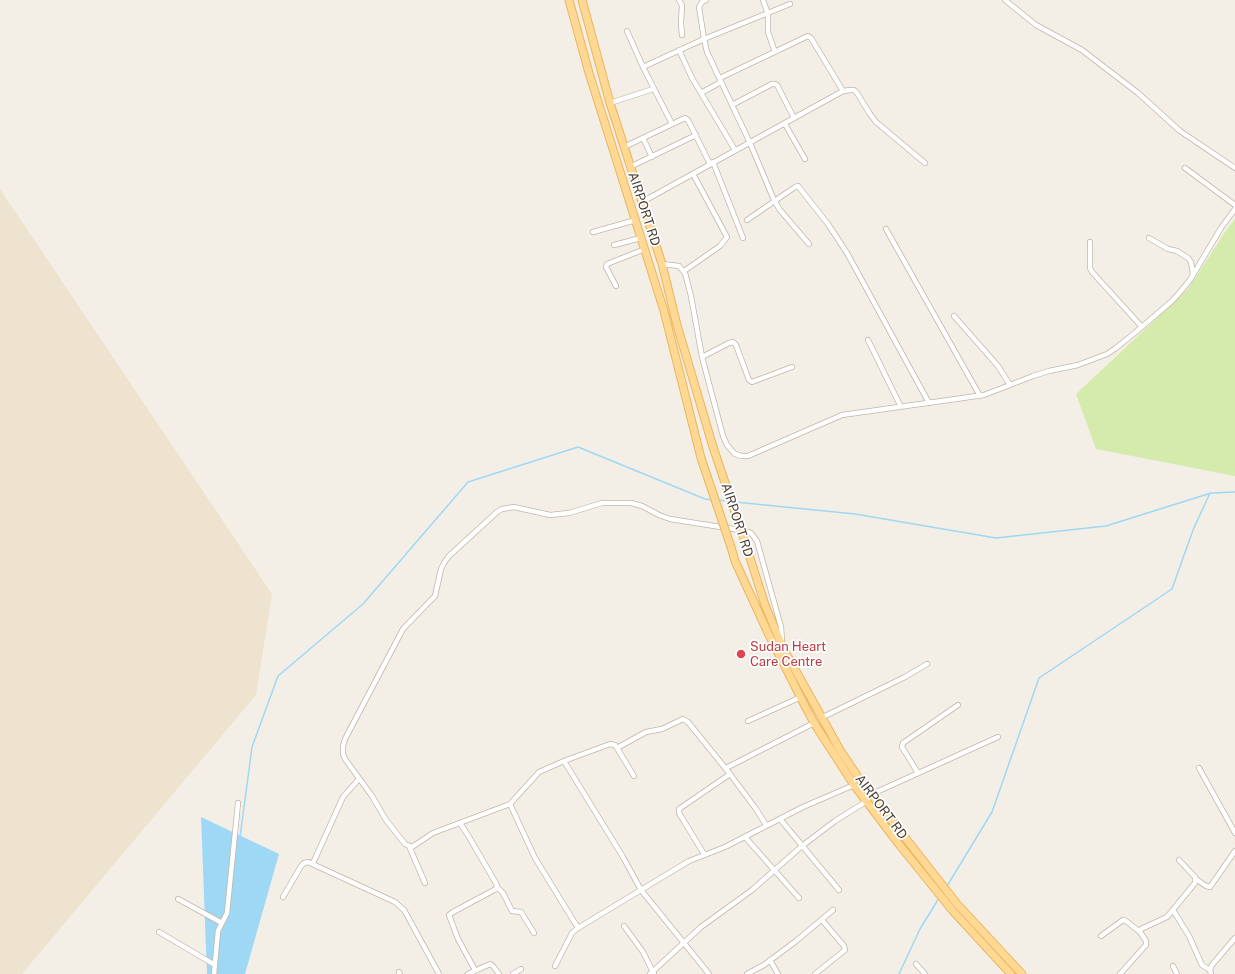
<!DOCTYPE html>
<style>
body{margin:0}
canvas{display:block;background:#f4efe6}
</style>
<canvas width="1235" height="974"></canvas>
<script>
const ctx = document.querySelector('canvas').getContext('2d');
ctx.lineJoin = 'round';
function paint(path, color) { ctx.fillStyle = color; ctx.fill(path, 'evenodd'); }
const toPath = rows => new Path2D(rows.map(r => 'M' + r).join(''));
function trace(path, color, width, dash) { ctx.strokeStyle = color; ctx.lineWidth = width; ctx.lineCap = dash ? 'butt' : 'round'; ctx.setLineDash(dash || []); ctx.stroke(path); }
function label(font, color, halo, rows, align = 'center') {
  ctx.font = font + ' "Public Sans",sans-serif'; ctx.lineWidth = 3.5; ctx.setLineDash([]); ctx.textBaseline = 'middle'; ctx.strokeStyle = halo; ctx.fillStyle = color; for (const [text, x, y, turn = 0] of rows) {
    ctx.save(); ctx.translate(x, y); ctx.rotate((+turn || 0) * Math.PI / 180); ctx.textAlign = isNaN(turn) ? turn : align; if (halo) ctx.strokeText(text, 0, 0); ctx.fillText(text, 0, 0); ctx.restore();
  }
}
paint(toPath([
 [0,189,272,594,256,695,22,974,0,974]
]), '#eee3cf');
paint(toPath([
 [1235,219,1235,476,1096,449,1076,394,1188,289,1227,229]
]), '#d4ebac');
paint(toPath([
 [201,817,279,854,245,974,207,974]
]), '#9fd8f4');
trace(toPath([
 [717,500,729,501],
 [735,502,855,514,996,538,1106,526,1211,493,1235,492],
 [240,837,252,747,278,676,363,604,468,482,578,447,705,499,713,500],
 [947,886,992,812,1039,678,1172,589,1193,530,1210,493],
 [899,974,920,929,939,898]
]), '#9fd8f4', 1.5);
const minor = toPath([
 [679,0,682,5,681,23,682,35],
 [706,0,702,2,699,7,704,39,707,52,750,143,774,200,780,210,809,244],
 [763,0,768,14,768,32,775,52],
 [1005,0,1036,25,1082,50,1138,93,1180,131,1235,168],
 [627,31,643,67,672,124],
 [679,50,692,78,735,150],
 [643,67,704,39,790,4],
 [720,78,808,36,811,38,843,91],
 [701,93,721,82],
 [610,103,653,89],
 [732,105,772,84,775,84,777,85,794,118],
 [785,124,805,159],
 [643,138,652,157],
 [624,147,685,118,688,120,710,164],
 [713,162,743,238],
 [630,167,696,135],
 [1185,168,1235,205],
 [642,202,843,91,850,90,854,90,857,93,870,114,876,122,925,163],
 [747,220,795,187,798,186,828,224,847,253,929,403],
 [886,229,980,396],
 [593,232,636,220],
 [1149,238,1168,249,1177,251,1188,258,1191,262,1193,274],
 [1090,242,1090,268,1092,272,1142,327],
 [614,245,641,238],
 [662,264,679,266,685,273,691,296,702,357,723,436,727,445,735,454,741,456,748,456,842,415,984,395,1033,376,1049,371,1078,365,1107,354,1116,348,1137,331,1172,301,1181,291,1190,280,1221,228,1235,209],
 [684,271,720,246,727,237,693,174],
 [616,286,606,267,607,264,645,249],
 [954,316,998,366,1010,385],
 [868,340,901,407],
 [702,357,729,343,733,342,736,345,749,380,752,382,792,367],
 [821,718,905,677,927,664],
 [748,721,801,697],
 [617,748,646,732,662,729,683,719,688,722,730,774,756,809,766,825],
 [564,761,623,857,641,890,709,974],
 [726,768,814,723],
 [1199,768,1235,833],
 [918,773,902,747,903,743,958,705],
 [634,776,617,748,615,745,610,744,564,761,539,772,510,804,433,833,412,847,405,844,386,820,372,796,345,759,343,754,343,746,345,739,403,629,435,596,441,569,444,563,449,556,497,512,502,509,514,507,550,515,569,513,602,503,631,503,642,506,659,515,670,519,746,531,751,533,757,541,781,627,782,641],
 [872,794,998,737],
 [510,804,535,858,578,928],
 [780,819,839,890],
 [460,823,469,837,497,885,496,889,453,912,449,915,458,939,475,970],
 [745,837,799,898],
 [409,846,425,883],
 [704,854,679,813,679,809,730,774],
 [313,863,343,797,359,779],
 [1196,879,1206,886,1210,887,1235,851],
 [497,887,503,893,512,911,521,912,534,933],
 [283,897,301,866,304,863,308,862,395,902,404,910,408,917,439,974],
 [178,899,222,923],
 [1173,910,1189,936,1202,965,1210,970],
 [624,926,643,952,654,974],
 [159,932,215,965],
 [1101,936,1123,920,1126,921,1140,932],
 [770,960,778,974],
 [916,964,925,974],
 [555,966,572,933,578,928,689,861,725,847,803,807,854,785],
 [1173,966,1177,974],
 [399,972,400,974],
 [214,974,218,931,227,913,238,803],
 [468,974,490,964,493,966,499,974],
 [513,974,521,969],
 [650,974,701,927,752,890,802,846,835,821,867,801],
 [747,974,764,965,796,941,833,910],
 [815,974,845,950,844,946,822,920],
 [1120,974,1146,945,1146,941,1140,932,1141,929,1167,917,1195,883,1195,877,1179,860],
 [1211,974,1210,970,1212,965,1235,938]
]);
const primary = toPath([
 [569,0,589,73,664,311,701,458],
 [582,0,610,103,662,264,677,325,713,447],
 [745,542,765,605,783,648,840,750,860,780,957,904,1022,974],
 [731,547,735,561,769,635,805,706,814,723,854,785,898,843,952,910,1011,974]
]);
trace(minor, '#c0b6a8', 6);
trace(primary, '#ebb55e', 9);
trace(minor, '#fff', 4.5);
trace(primary, '#ffd894', 7);
const primaryBridge = toPath([
 [713,447,745,542],
 [701,458,731,547]
]);
trace(primaryBridge, '#ebb55e', 9, []);
trace(primaryBridge, '#ffd894', 7);
for (const [x, y, r, color] of [
 [741,654,5,"#e0444e"]
]) { const dot = new Path2D(); dot.arc(x, y, r, 0, 2 * Math.PI); ctx.fillStyle = color; ctx.fill(dot); trace(dot, '#fff', 1.5); }
label('13px', '#473f35', '#fff', [
 ["AIRPORT RD",644,209,72],
 ["AIRPORT RD",737,520,72],
 ["AIRPORT RD",881,807,53]
]);
label('13px', '#be3a42', '#fff', [
 ["Sudan Heart",750,647],
 ["Care Centre",750,662]
], 'left');
</script>
